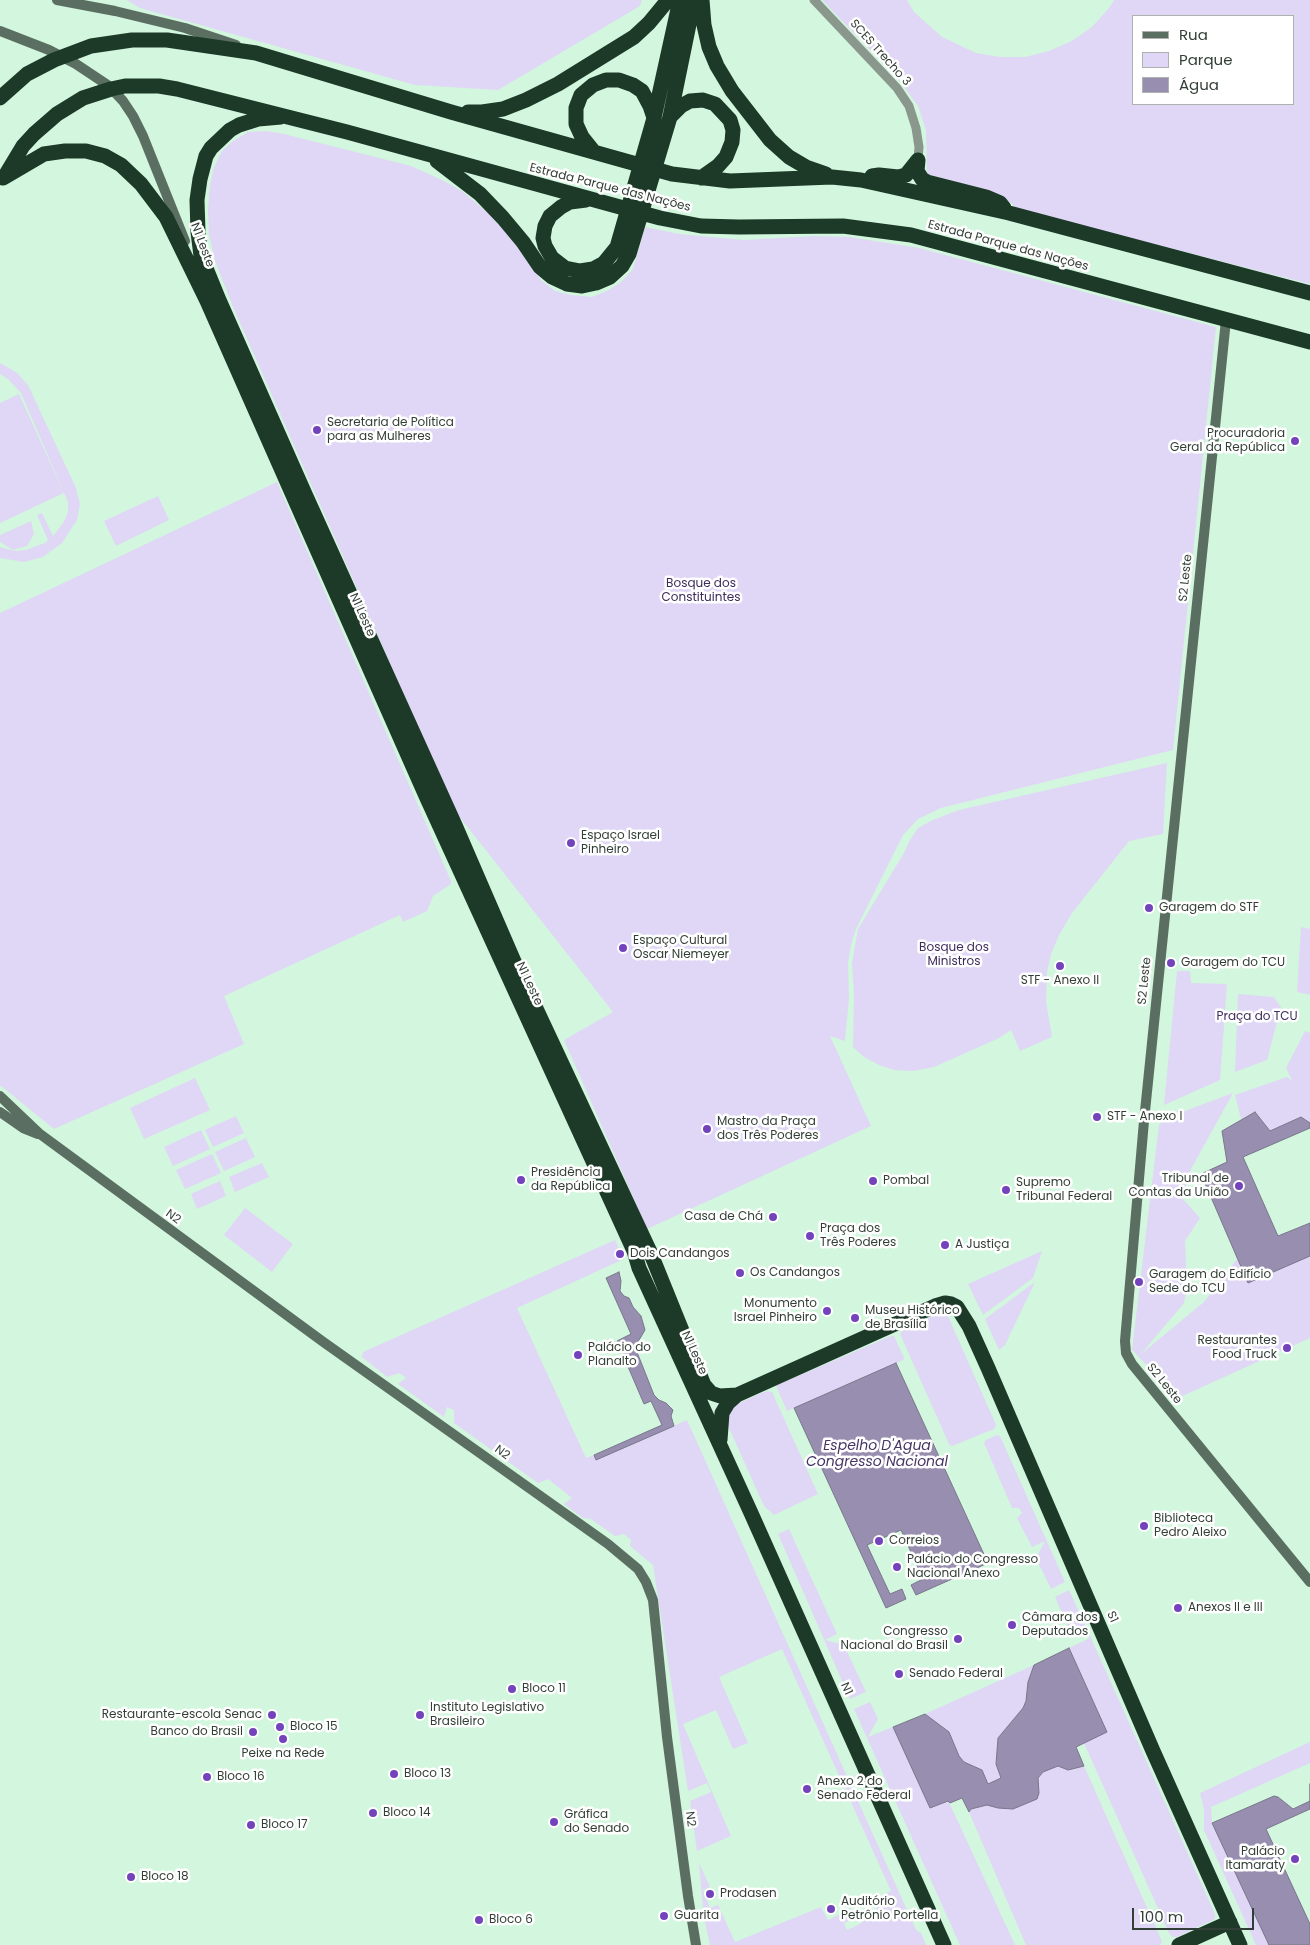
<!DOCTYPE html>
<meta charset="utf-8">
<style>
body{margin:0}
#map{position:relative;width:1310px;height:1945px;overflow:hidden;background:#d3f6de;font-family:Poppins,sans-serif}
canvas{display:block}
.legend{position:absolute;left:1132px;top:15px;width:162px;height:90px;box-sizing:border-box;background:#fff;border:1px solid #adb2af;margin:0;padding:6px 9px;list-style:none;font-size:15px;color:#323f36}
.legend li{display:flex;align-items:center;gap:10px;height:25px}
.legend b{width:25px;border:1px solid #adb2af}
.scale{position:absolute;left:1132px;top:1908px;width:122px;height:22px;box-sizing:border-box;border:2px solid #323f36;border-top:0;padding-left:6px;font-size:15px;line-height:18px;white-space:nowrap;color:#323f36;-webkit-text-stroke:4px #fff;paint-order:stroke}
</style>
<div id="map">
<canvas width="1310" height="1945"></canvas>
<ul class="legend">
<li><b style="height:6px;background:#5a6f61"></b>Rua</li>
<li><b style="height:14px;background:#dfd7f5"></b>Parque</li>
<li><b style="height:14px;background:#988eb0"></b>Água</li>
</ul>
<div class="scale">100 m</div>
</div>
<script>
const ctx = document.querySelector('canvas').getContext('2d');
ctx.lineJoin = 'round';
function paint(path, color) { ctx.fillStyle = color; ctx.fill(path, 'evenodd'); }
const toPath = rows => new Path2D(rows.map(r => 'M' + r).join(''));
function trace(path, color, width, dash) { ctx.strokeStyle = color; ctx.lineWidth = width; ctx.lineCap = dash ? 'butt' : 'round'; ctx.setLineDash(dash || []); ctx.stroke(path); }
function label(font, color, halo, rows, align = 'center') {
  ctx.font = font + ' Poppins,sans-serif'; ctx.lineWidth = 5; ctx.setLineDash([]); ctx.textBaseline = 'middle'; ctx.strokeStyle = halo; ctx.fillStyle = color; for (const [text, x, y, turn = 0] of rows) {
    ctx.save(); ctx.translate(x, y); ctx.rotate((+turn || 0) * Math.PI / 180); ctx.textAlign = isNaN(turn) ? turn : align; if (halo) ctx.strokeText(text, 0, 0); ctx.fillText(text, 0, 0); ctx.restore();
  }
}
paint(toPath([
 [127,0,642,0,640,6,498,90,415,85,140,8],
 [822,0,907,0,914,12,942,37,976,53,1000,57,1025,57,1049,51,1072,41,1092,27,1109,8,1114,0,1310,0,1310,284,1018,209,1001,195,927,174,926,130,918,106,899,80],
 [1134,16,1294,16,1294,104,1134,104],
 [266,131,284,134,411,166,442,180,462,191,489,214,513,240,541,280,555,291,571,295,592,297,607,291,621,282,633,269,645,227,679,234,744,240,814,236,849,237,919,248,1216,327,1173,750,941,808,918,819,903,835,856,929,851,945,848,963,849,998,845,1041,830,1036,871,1126,647,1229,564,1040,613,1012,455,811,233,307,215,261,209,235,208,210,210,185,214,167,222,151,233,141,248,132],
 [0,363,16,372,28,385,76,488,80,504,77,520,62,543,43,557,24,562,0,558,0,547,15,551,26,550,45,543,48,540,37,515,42,513,53,536,64,522,68,512,68,502,21,393,8,379,0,374],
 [19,394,64,493,0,523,0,403],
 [277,482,451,881,451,884,433,896,427,911,403,922,400,915,224,996,244,1044,54,1129,0,1085,0,613],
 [158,496,169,520,116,546,104,521],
 [31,521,34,534,27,546,13,550,0,542,0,535],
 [1167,763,1163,834,1129,841,1072,913,1059,935,1051,954,1047,972,1046,1001,1052,1037,1020,1051,1011,1030,999,1038,934,1067,913,1071,894,1070,879,1065,864,1057,853,1047,854,996,852,963,858,929,904,853,910,840,918,828,933,820,959,810],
 [1301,927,1310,929,1310,995,1297,992],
 [1177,971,1190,971,1191,983,1227,984,1220,1080,1164,1105],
 [1238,994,1274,997,1281,1007,1267,1060,1235,1072],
 [1305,1031,1310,1033,1310,1123,1300,1117,1270,1131,1255,1112,1241,1119,1235,1095,1287,1077,1292,1080,1286,1068],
 [195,1078,210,1110,144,1139,130,1108],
 [1233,1093,1191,1169,1182,1198,1200,1218,1185,1241,1187,1288,1184,1303,1141,1354,1204,1302,1237,1259,1248,1283,1310,1256,1310,1338,1178,1398,1132,1350,1159,1125,1166,1118],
 [236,1116,244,1133,213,1147,205,1130],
 [201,1130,210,1149,173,1166,164,1147],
 [246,1138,255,1157,224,1171,215,1152],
 [212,1154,221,1173,185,1189,176,1170],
 [262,1163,269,1177,235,1192,229,1177],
 [220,1181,226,1196,197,1209,191,1194],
 [245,1208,293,1244,272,1272,224,1235],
 [615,1240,624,1259,517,1308,586,1458,594,1455,596,1460,687,1420,916,1930,921,1933,926,1945,710,1945,705,1922,710,1917,703,1907,699,1863,710,1887,703,1890,710,1908,718,1905,735,1942,821,1907,828,1920,851,1909,855,1918,844,1923,847,1930,862,1923,859,1917,877,1909,873,1900,891,1891,782,1649,719,1677,748,1743,733,1749,716,1710,683,1724,731,1836,697,1851,690,1801,711,1792,707,1783,688,1791,653,1565,630,1546,631,1540,624,1534,615,1536,591,1519,583,1518,564,1504,572,1498,548,1479,538,1483,454,1423,454,1410,447,1407,444,1417,398,1384,406,1378,400,1373,387,1377,362,1357,363,1352],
 [1042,1251,1033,1278,983,1315,968,1284],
 [1035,1282,1005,1345,999,1350,985,1319],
 [941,1312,948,1316,996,1425,994,1429,952,1446,949,1444,900,1334,903,1330],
 [891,1336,894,1336,904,1358,903,1360,787,1411,777,1388,777,1385],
 [766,1391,772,1392,818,1494,774,1515,764,1506,725,1419,733,1406],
 [997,1435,1000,1436,1065,1582,1051,1589,1036,1558,1045,1541,1032,1547,1017,1518,1022,1513,1019,1508,1012,1508,984,1443,986,1440],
 [789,1529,837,1634,825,1640,844,1645,866,1692,850,1699,778,1534],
 [1069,1590,1091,1638,1215,1914,1215,1918,1213,1920,1177,1937,1172,1937,1169,1933,1084,1743,1106,1732,1069,1648,1090,1638,1071,1633,1055,1597],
 [1034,1665,1028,1682,1026,1701,1023,1708,998,1738,996,1764,1002,1778,988,1784,982,1770,964,1762,959,1756,954,1743,938,1724,925,1714],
 [870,1702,878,1719,868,1737,893,1727,930,1808,948,1800,1015,1945,960,1945,854,1709],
 [1310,1742,1310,1763,1211,1807,1212,1823,1269,1945,1256,1945,1204,1830,1204,1810,1200,1793],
 [1058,1766,1068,1770,1084,1766,1161,1939,1162,1943,1159,1945,1026,1945,969,1812,971,1809,987,1805,998,1808,1039,1793,1038,1778,1043,1772]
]), '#dfd7f5');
const water = toPath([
 [1255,1112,1270,1131,1301,1117,1310,1123,1310,1128,1243,1157,1278,1236,1310,1223,1310,1256,1248,1283,1201,1174,1227,1162,1222,1131,1255,1112],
 [619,1272,621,1281,620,1291,624,1296,629,1298,633,1307,641,1316,645,1330,635,1347,654,1395,659,1400,666,1403,673,1410,671,1416,674,1426,596,1460,594,1455,662,1425,651,1401,644,1404,617,1341,631,1334,606,1278,619,1272],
 [896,1363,988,1563,916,1595,911,1585,923,1579,901,1530,867,1545,890,1594,902,1589,906,1599,886,1608,794,1408,896,1363],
 [1069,1648,1107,1732,1076,1747,1084,1766,1068,1770,1058,1766,1043,1772,1038,1778,1039,1793,1037,1799,1013,1809,998,1808,987,1805,971,1809,969,1812,962,1798,950,1803,948,1801,930,1808,893,1727,925,1714,949,1732,959,1756,964,1762,982,1770,988,1784,1001,1778,996,1764,998,1738,1023,1708,1026,1701,1028,1682,1034,1665,1069,1648],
 [1310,1784,1310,1809,1266,1829,1310,1924,1310,1945,1269,1945,1212,1823,1274,1796,1278,1797,1293,1809,1310,1801,1310,1784]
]);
paint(water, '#988eb0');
trace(water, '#79768b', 1);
trace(toPath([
 [814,0,897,88,909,106,916,128,919,147,918,160]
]), '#89978d', 9);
trace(toPath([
 [57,0,115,11,185,28,236,45],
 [0,31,49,50,76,64,109,86,123,101,133,116,143,136,185,241],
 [1226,320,1144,1121,1125,1341,1126,1353,1132,1364,1310,1582],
 [0,1096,40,1134,322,1341,608,1544,638,1569,646,1582,653,1600,667,1737,688,1896,696,1945],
 [0,1112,23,1128,38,1134]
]), '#5a6f61', 10);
trace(toPath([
 [702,0,704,25,709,47,717,66,732,91,770,140,789,157,806,167,826,174],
 [0,98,27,74,54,60,91,46,132,40,167,40,256,53,451,112,672,174,730,181,832,177,861,180,1009,213,1310,293],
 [468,112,482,112,503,109,526,100,558,84,634,37,649,23,668,0],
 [281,117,258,119,239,125,230,130,211,148,206,156,200,179,197,200,198,232,201,256,219,300,305,494,455,825,516,966,651,1254,704,1385,711,1393,720,1396,737,1395],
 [670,117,681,106,690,101,703,100,715,104,730,120,733,130,732,142,726,157,718,166,701,178],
 [594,152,582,137,576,124,576,108,581,95,593,85,606,80,619,80,633,85,642,91,650,106,654,118],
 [918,160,917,171,922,179,927,182,986,197,1000,203,1004,208],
 [437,161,480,194,503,218,523,242,540,267,552,277,567,284,582,286,596,283,610,277,622,266,629,254,670,117,694,0],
 [5,176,23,146,34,134,57,114,83,98,111,89,125,86,159,86,177,89,347,132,660,218,701,226,739,227,843,226,911,235,1310,342],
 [872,176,879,175,898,177,906,175,918,160],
 [3,178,44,154,65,151,86,151,105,156,121,165,141,184,166,217,207,301,426,796,634,1251,639,1268,751,1513,944,1945],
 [586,200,570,202,561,207,550,216,545,226,543,238,545,246,552,258,565,268,580,271,593,269,604,263,617,247,654,118,680,0],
 [720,1440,722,1413,728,1403,737,1395,935,1306,945,1303,951,1304,957,1307,969,1326,988,1368,1153,1751,1240,1945],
 [1179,1945,1230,1922]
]), '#1d3a29', 15);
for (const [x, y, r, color] of [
 [317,430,5,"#7243bb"],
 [1295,441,5,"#7243bb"],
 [571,843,5,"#7243bb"],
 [1149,908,5,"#7243bb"],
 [623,948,5,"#7243bb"],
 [1171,963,5,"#7243bb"],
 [1060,966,5,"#7243bb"],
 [1097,1117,5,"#7243bb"],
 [707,1129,5,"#7243bb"],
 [521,1180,5,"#7243bb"],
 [873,1181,5,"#7243bb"],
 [1239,1186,5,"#7243bb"],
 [1006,1190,5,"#7243bb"],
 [773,1217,5,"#7243bb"],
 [810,1236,5,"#7243bb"],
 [945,1245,5,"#7243bb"],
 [620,1254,5,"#7243bb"],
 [740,1273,5,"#7243bb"],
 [1139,1282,5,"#7243bb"],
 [827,1311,5,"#7243bb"],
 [855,1318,5,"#7243bb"],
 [1287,1348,5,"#7243bb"],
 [578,1355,5,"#7243bb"],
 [1144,1526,5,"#7243bb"],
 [879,1541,5,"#7243bb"],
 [897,1567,5,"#7243bb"],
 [1178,1608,5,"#7243bb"],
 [1012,1625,5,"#7243bb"],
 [958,1639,5,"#7243bb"],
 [899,1674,5,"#7243bb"],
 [512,1689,5,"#7243bb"],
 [272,1715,5,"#7243bb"],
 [420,1715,5,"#7243bb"],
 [280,1727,5,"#7243bb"],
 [253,1732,5,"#7243bb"],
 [283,1739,5,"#7243bb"],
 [394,1774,5,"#7243bb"],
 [207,1777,5,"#7243bb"],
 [807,1789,5,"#7243bb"],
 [373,1813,5,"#7243bb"],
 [554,1822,5,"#7243bb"],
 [251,1825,5,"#7243bb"],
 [1295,1859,5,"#7243bb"],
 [131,1877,5,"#7243bb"],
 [710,1894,5,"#7243bb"],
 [831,1909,5,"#7243bb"],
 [664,1916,5,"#7243bb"],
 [479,1920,5,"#7243bb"]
]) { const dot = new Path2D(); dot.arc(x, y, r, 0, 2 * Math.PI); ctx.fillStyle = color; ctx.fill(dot); trace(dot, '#fff', 2); }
label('12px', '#323f36', '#fff', [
 ["SCES Trecho 3",880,53,48],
 ["Estrada Parque das Nações",610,188,14],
 ["N1 Leste",202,245,69],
 ["Estrada Parque das Nações",1008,246,15],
 ["S2 Leste",1186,578,-84],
 ["N1 Leste",362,615,66],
 ["S2 Leste",1145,981,-84],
 ["N1 Leste",529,984,65],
 ["N2",173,1217,36],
 ["N1 Leste",694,1353,66],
 ["S2 Leste",1164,1384,51],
 ["N2",502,1453,37],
 ["S1",1112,1617,67],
 ["N1",846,1689,66],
 ["N2",690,1819,83]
]);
label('12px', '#323f36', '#fff', [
 ["Secretaria de Política",327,423],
 ["para as Mulheres",327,437],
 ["Procuradoria",1285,434,"right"],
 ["Geral da República",1285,448,"right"],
 ["Espaço Israel",581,836],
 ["Pinheiro",581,850],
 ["Garagem do STF",1159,908],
 ["Espaço Cultural",633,941],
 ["Oscar Niemeyer",633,955],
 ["Garagem do TCU",1181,963],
 ["STF - Anexo II",1060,981,"center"],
 ["STF - Anexo I",1107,1117],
 ["Mastro da Praça",717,1122],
 ["dos Três Poderes",717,1136],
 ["Presidência",531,1173],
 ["da República",531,1187],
 ["Tribunal de",1229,1179,"right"],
 ["Contas da União",1229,1193,"right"],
 ["Pombal",883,1181],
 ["Supremo",1016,1183],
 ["Tribunal Federal",1016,1197],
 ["Casa de Chá",763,1217,"right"],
 ["Praça dos",820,1229],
 ["Três Poderes",820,1243],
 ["A Justiça",955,1245],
 ["Dois Candangos",630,1254],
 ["Os Candangos",750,1273],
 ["Garagem do Edifício",1149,1275],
 ["Sede do TCU",1149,1289],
 ["Monumento",817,1304,"right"],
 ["Israel Pinheiro",817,1318,"right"],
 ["Museu Histórico",865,1311],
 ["de Brasília",865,1325],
 ["Restaurantes",1277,1341,"right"],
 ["Food Truck",1277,1355,"right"],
 ["Palácio do",588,1348],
 ["Planalto",588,1362],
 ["Biblioteca",1154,1519],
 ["Pedro Aleixo",1154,1533],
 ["Correios",889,1541],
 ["Palácio do Congresso",907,1560],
 ["Nacional Anexo",907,1574],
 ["Anexos II e III",1188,1608],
 ["Câmara dos",1022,1618],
 ["Deputados",1022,1632],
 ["Congresso",948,1632,"right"],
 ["Nacional do Brasil",948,1646,"right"],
 ["Senado Federal",909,1674],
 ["Bloco 11",522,1689],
 ["Instituto Legislativo",430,1708],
 ["Brasileiro",430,1722],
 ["Restaurante-escola Senac",262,1715,"right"],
 ["Bloco 15",290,1727],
 ["Banco do Brasil",243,1732,"right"],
 ["Peixe na Rede",283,1754,"center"],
 ["Bloco 13",404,1774],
 ["Bloco 16",217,1777],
 ["Anexo 2 do",817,1782],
 ["Senado Federal",817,1796],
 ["Bloco 14",383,1813],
 ["Gráfica",564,1815],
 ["do Senado",564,1829],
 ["Bloco 17",261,1825],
 ["Palácio",1285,1852,"right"],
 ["Itamaraty",1285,1866,"right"],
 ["Bloco 18",141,1877],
 ["Prodasen",720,1894],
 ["Auditório",841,1902],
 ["Petrônio Portella",841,1916],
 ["Guarita",674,1916],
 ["Bloco 6",489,1920]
], 'left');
label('12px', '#3c2c5b', '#fff', [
 ["Bosque dos",701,584],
 ["Constituintes",701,598],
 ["Bosque dos",954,948],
 ["Ministros",954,962],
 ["Praça do TCU",1257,1017]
]);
label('italic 14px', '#453565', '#fff', [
 ["Espelho D'Agua",877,1446],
 ["Congresso Nacional",877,1462]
]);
</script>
